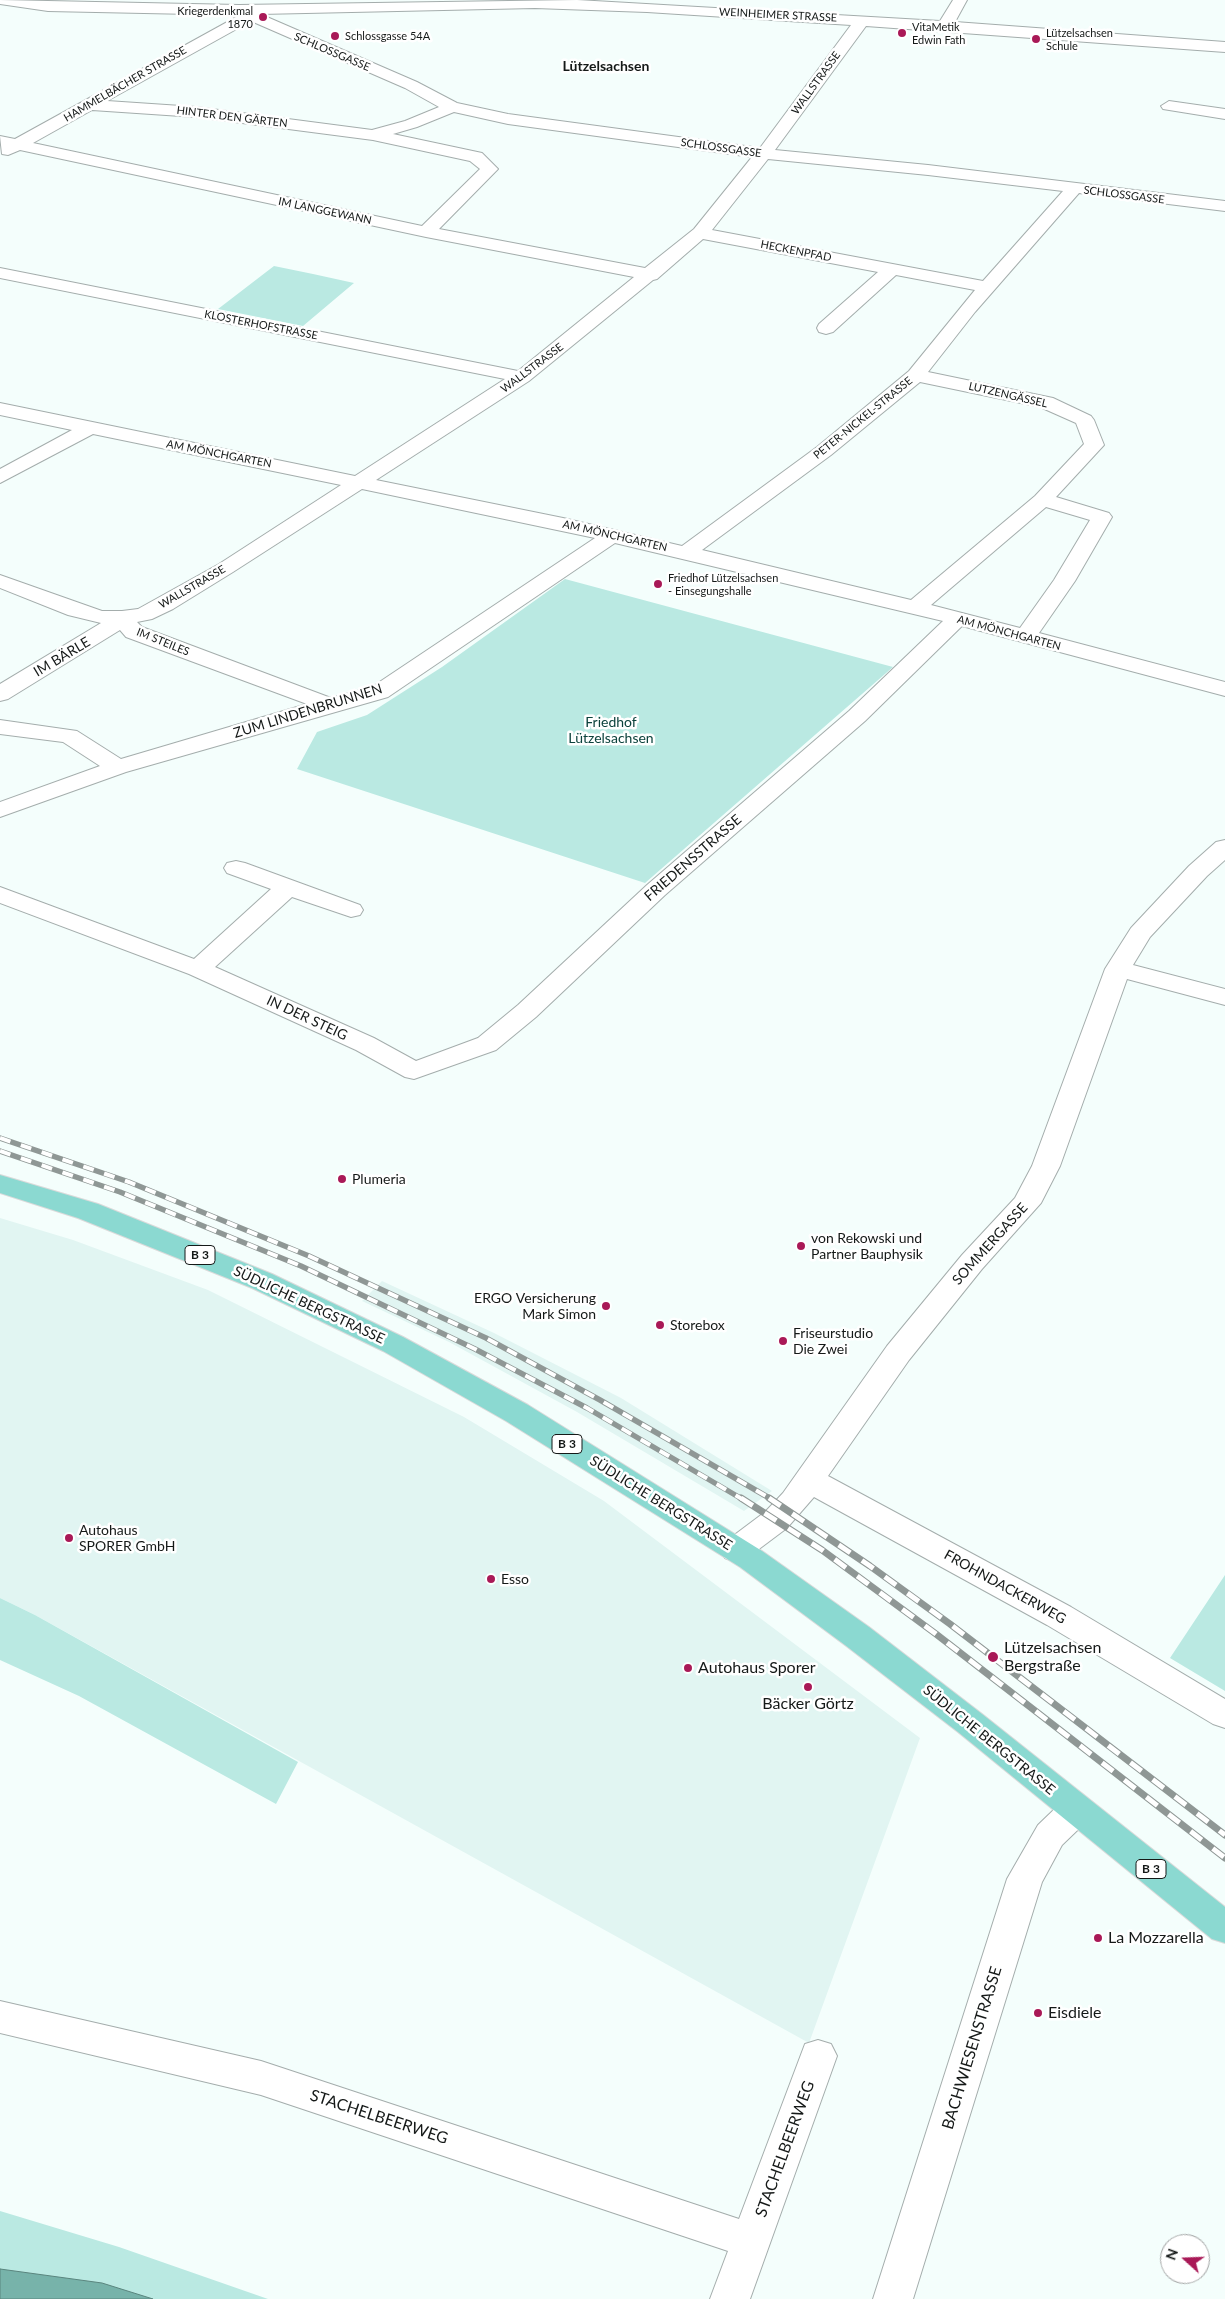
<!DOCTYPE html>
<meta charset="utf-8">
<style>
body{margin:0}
#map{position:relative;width:1225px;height:2299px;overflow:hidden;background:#f4fefc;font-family:Lato,sans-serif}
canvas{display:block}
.north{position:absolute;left:1160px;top:2234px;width:50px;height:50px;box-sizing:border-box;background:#fff;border:1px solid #a1a3a3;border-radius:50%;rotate:290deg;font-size:14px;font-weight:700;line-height:20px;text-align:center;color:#151918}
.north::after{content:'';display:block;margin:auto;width:18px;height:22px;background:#a91957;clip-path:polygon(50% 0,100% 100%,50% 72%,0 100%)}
</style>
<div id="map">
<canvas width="1225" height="2299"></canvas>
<div class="north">N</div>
</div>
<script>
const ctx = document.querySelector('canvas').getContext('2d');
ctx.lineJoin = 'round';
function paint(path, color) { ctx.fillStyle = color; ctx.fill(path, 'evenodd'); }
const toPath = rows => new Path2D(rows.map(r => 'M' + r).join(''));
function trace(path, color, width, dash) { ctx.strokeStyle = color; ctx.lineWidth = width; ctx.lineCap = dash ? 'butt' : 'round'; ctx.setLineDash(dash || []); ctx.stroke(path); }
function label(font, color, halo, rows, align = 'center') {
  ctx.font = font + ' Lato,sans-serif'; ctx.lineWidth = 5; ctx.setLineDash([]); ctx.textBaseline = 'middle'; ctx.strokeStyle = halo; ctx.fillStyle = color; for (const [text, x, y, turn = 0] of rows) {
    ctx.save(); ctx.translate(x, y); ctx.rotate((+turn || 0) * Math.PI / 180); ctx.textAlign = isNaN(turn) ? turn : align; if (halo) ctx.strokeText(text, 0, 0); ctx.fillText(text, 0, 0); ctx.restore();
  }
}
paint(toPath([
 [0,1218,73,1240,208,1290,464,1417,604,1501,920,1738,809,2043,35,1615,0,1598],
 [382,1281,494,1333,621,1398,772,1491,744,1511,577,1412,449,1342,362,1301]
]), '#e1f5f2');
paint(toPath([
 [274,266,313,274,354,283,303,326,218,309],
 [565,579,893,667,645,883,297,769,317,732,367,715,442,667],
 [1225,1575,1225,1691,1170,1658],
 [0,1598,35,1615,298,1762,276,1804,79,1696,0,1660],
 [0,2211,119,2247,268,2299,0,2299]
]), '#bae9e2');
const water = toPath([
 [0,2269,102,2283,153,2299,0,2299,0,2269]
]);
paint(water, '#77b3aa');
trace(water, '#5a857e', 1);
const street = toPath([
 [0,0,239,5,577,0,940,21,953,0,967,0,955,22,1225,42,1225,52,866,26,775,150,928,165,1225,201,1225,211,1079,193,975,312,928,372,1053,398,1091,416,1094,420,1104,445,1056,497,1109,513,1112,517,1075,581,1039,633,1225,682,1225,696,962,626,865,721,665,895,536,1017,496,1050,414,1079,405,1077,356,1050,189,974,0,903,0,887,194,959,271,889,227,873,224,868,227,863,236,861,245,863,360,905,363,910,360,915,351,917,292,897,215,967,374,1038,416,1061,478,1038,518,1005,647,885,849,711,943,621,615,543,388,697,126,772,0,817,0,802,100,766,63,742,0,734,0,720,77,731,121,759,307,704,126,637,120,630,8,699,0,701,0,684,101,623,68,615,0,588,0,575,102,611,122,611,138,609,219,564,341,485,93,434,0,483,0,469,72,430,0,415,0,403,355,476,505,379,0,278,0,268,518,371,634,277,426,237,20,150,8,155,2,154,0,136,15,139,240,15,48,11,0,4,0,0],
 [535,8,647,12,851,25,760,148,508,114,457,103,417,82,260,14,535,8],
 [251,21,405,88,439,107,405,121,372,130,196,107,107,101,251,21],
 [92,110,196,117,373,140,470,161,480,169,422,226,33,143,92,110],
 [454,112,508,124,752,157,694,229,645,268,439,229,498,169,482,153,393,134,417,127,454,112],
 [768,159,928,175,1063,191,983,281,712,230,768,159],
 [703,239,878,272,819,324,817,328,819,332,826,334,833,332,896,275,975,290,909,371,817,447,682,546,563,518,376,480,529,381,653,280,657,279,703,239],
 [920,382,1040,407,1076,423,1084,444,1035,496,911,600,702,550,831,455,920,382],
 [362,489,595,538,372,687,331,698,142,627,137,622,152,619,173,609,233,572,362,489],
 [1046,507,1090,520,1054,580,1020,628,931,605,1046,507],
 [1169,101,1225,109,1225,119,1163,109,1161,106,1169,101],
 [1225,840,1225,860,1207,876,1150,937,1133,965,1225,989,1225,1005,1127,979,1060,1166,1041,1203,982,1269,909,1360,828,1476,1071,1607,1225,1699,1225,1728,1213,1724,1047,1625,814,1497,787,1528,747,1558,736,1562,725,1558,720,1550,725,1542,765,1512,783,1493,887,1346,962,1255,1015,1198,1032,1166,1105,969,1131,928,1189,866,1216,842,1225,840],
 [1076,1796,1088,1800,1093,1810,1088,1820,1062,1845,1042,1882,913,2299,873,2299,1007,1879,1038,1825,1064,1800,1076,1796],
 [0,2001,261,2061,739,2219,805,2044,818,2040,831,2044,837,2056,750,2299,710,2299,728,2251,261,2095,0,2033,0,2001]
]);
const primary = toPath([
 [0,1175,98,1204,272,1274,403,1337,528,1405,762,1551,869,1627,982,1714,1225,1907,1225,1943,1212,1939,958,1732,845,1645,740,1567,506,1421,383,1351,252,1288,78,1218,0,1193,0,1175]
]);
trace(street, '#a4adac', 2);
trace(primary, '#dadada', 2);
paint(street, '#fff');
paint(primary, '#8bd9d1');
const railFar1 = toPath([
 [0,1138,129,1182,309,1256,486,1338,600,1400,771,1499],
 [0,1151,120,1192,301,1266,475,1349,587,1408,742,1499]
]);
const rail = toPath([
 [741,1498,822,1550,936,1634,1225,1858],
 [769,1498,870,1566,950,1624,1225,1835]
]);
trace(railFar1, '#8f9795', 5.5);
trace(rail, '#8f9795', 7);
trace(railFar1, '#fff', 4, [11]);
trace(rail, '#fff', 5, [14]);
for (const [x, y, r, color] of [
 [263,17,5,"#a91957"],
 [902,33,5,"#a91957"],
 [335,36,5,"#a91957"],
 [1036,39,5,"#a91957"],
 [658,584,5,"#a91957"],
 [342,1179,5,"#a91957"],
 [801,1246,5,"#a91957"],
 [606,1306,5,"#a91957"],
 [660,1325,5,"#a91957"],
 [783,1341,5,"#a91957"],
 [69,1538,5,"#a91957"],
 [491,1579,5,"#a91957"],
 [993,1657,6,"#a91957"],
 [688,1668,5,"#a91957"],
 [808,1687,5,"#a91957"],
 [1098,1938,5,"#a91957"],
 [1038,2013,5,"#a91957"]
]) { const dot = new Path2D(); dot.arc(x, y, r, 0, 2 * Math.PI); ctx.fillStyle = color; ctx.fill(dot); trace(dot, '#fff', 2); }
label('11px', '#151918', '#fff', [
 ["Kriegerdenkmal",253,11,"right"],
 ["1870",253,24,"right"],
 ["VitaMetik",912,27],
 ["Edwin Fath",912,40],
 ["Lützelsachsen",1046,33],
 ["Schule",1046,46],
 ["Schlossgasse 54A",345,36],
 ["Friedhof Lützelsachsen",668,578],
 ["- Einsegungshalle",668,591]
], 'left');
label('11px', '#151918', '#fff', [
 ["WEINHEIMER STRASSE",778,15,3],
 ["SCHLOSSGASSE",332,52,23],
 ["WALLSTRASSE",816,83,-54],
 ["HAMMELBÄCHER STRASSE",125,84,-30],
 ["HINTER DEN GÄRTEN",232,117,7],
 ["SCHLOSSGASSE",721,148,8],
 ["SCHLOSSGASSE",1124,195,7],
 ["IM LANGGEWANN",325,211,12],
 ["HECKENPFAD",796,251,11],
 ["KLOSTERHOFSTRASSE",261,325,11],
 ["WALLSTRASSE",532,368,-37],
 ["LUTZENGÄSSEL",1008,395,13],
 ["PETER-NICKEL-STRASSE",863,418,-39],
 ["AM MÖNCHGARTEN",219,454,11],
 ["AM MÖNCHGARTEN",615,536,13],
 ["WALLSTRASSE",192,587,-30],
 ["AM MÖNCHGARTEN",1009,633,15],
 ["IM STEILES",163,642,22]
]);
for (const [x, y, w] of [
 [200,1255,30],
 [567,1444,30],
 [1151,1869,30]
]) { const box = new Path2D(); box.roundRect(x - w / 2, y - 9.5, w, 19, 4); ctx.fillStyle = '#fff'; ctx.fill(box); trace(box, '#151918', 1); }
label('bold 12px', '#151918', null, [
 ["B 3",200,1255],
 ["B 3",567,1444],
 ["B 3",1151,1869]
]);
label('bold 14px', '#151918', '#fff', [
 ["Lützelsachsen",606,66]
]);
label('14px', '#151918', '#fff', [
 ["IM BÄRLE",62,657,-31],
 ["ZUM LINDENBRUNNEN",308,711,-17],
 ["FRIEDENSSTRASSE",693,858,-41],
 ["IN DER STEIG",307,1018,25],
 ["SOMMERGASSE",990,1244,-48],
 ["SÜDLICHE BERGSTRASSE",309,1305,25],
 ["SÜDLICHE BERGSTRASSE",661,1503,32],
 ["FROHNDACKERWEG",1005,1587,29],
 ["SÜDLICHE BERGSTRASSE",989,1740,39]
]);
label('14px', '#0b423c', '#fff', [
 ["Friedhof",611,722],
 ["Lützelsachsen",611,738]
]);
label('14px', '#151918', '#fff', [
 ["Plumeria",352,1179],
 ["von Rekowski und",811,1238],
 ["Partner Bauphysik",811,1254],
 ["ERGO Versicherung",596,1298,"right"],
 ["Mark Simon",596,1314,"right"],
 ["Storebox",670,1325],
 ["Friseurstudio",793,1333],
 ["Die Zwei",793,1349],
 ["Autohaus",79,1530],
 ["SPORER GmbH",79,1546],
 ["Esso",501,1579]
], 'left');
label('16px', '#151918', '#fff', [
 ["Lützelsachsen",1004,1648],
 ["Bergstraße",1004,1666],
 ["Autohaus Sporer",698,1668],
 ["Bäcker Görtz",808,1704,"center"],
 ["La Mozzarella",1108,1938],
 ["Eisdiele",1048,2013]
], 'left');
label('16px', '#151918', '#fff', [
 ["BACHWIESENSTRASSE",972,2048,-73],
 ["STACHELBEERWEG",379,2117,18],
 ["STACHELBEERWEG",785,2149,-70]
]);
</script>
